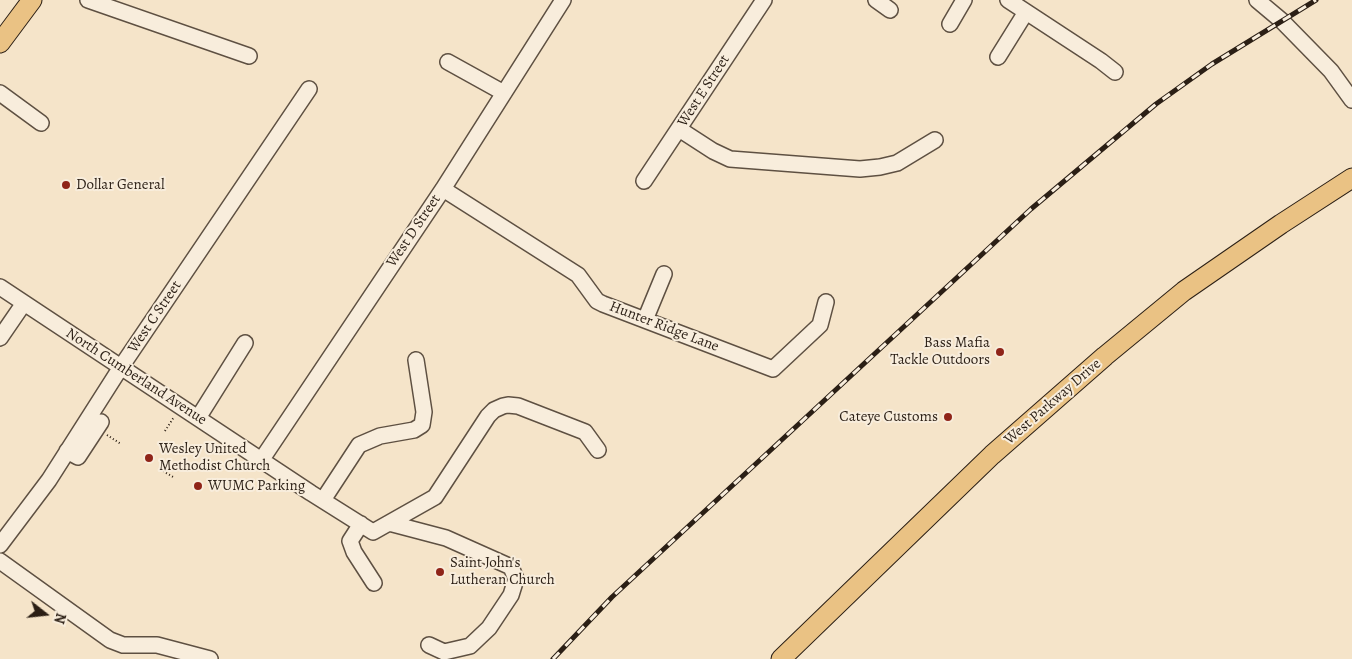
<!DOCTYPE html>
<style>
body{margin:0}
#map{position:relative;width:1352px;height:659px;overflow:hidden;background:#f5e4c9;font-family:Alegreya,serif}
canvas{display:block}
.north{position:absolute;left:20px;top:589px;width:50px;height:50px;-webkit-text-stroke:4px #f8eddc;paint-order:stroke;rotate:106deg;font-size:14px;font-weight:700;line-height:20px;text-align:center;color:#2b1f15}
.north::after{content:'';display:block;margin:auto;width:18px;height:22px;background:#2b1f15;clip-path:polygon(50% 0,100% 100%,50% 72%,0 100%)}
</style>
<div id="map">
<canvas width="1352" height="659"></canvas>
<div class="north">N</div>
</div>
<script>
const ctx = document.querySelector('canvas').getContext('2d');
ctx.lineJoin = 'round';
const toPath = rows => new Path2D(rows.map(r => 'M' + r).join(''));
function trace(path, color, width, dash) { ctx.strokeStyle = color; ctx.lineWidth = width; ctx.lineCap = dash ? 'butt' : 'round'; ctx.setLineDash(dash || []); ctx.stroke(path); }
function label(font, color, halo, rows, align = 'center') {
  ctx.font = font + ' Alegreya,serif'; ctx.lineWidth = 4; ctx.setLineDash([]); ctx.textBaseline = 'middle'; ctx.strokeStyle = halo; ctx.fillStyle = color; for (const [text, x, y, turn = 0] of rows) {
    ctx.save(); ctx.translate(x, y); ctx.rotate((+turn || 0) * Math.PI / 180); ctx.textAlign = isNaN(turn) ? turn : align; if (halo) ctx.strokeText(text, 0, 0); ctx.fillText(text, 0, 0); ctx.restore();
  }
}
const minor = toPath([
 [88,0,249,56],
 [876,0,890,10],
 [1008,0,1101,61,1115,72],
 [1257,0,1282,21,1331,71,1352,100],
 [950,24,964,0],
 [998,57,1026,12],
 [448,62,504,93],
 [0,93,41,123],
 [679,129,713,151,730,159,860,169,880,167,897,163,935,140],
 [644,181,764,0],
 [443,189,578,275,597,301,603,304,773,369,820,325,826,302],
 [0,287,311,493,373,532,435,497,488,416,494,410,503,406,508,405,518,406,585,432,598,450],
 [645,320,664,274],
 [0,338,24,303],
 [198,418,245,343],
 [67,451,78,457,101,422],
 [262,459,443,189,563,0],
 [323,500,359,445,380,436,414,430,422,425,424,412,416,360],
 [389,523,446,538,511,567,516,579,511,595,489,628,470,646,444,652,429,645],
 [361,524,350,541,354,552,374,583],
 [0,545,49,480,121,367,309,89],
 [0,561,110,640,123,645,157,645,210,659]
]);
const major = toPath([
 [0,43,32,0],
 [781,659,992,455,1105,356,1184,291,1281,224,1352,178]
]);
trace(minor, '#5e5042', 18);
trace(major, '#2b1f15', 21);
trace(toPath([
 [165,431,174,417],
 [107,435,121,444],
 [163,471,175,478]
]), '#2b1f15', 2, [1, 2.5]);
trace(minor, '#f8eddc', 15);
trace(major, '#eac284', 19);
const rail = toPath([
 [553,659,612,597,1031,209,1156,104,1212,64,1316,0]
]);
trace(rail, '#2b1f15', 5);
trace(rail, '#f8eddc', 3, [9]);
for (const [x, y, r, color] of [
 [66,185,5,"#8f2418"],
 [1000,352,5,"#8f2418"],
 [948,417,5,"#8f2418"],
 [149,458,5,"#8f2418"],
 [198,486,5,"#8f2418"],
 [440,572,5,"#8f2418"]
]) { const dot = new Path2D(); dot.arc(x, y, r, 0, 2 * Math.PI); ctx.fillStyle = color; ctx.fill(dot); trace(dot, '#f8eddc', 2); }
label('15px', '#2b1f15', '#f8eddc', [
 ["West E Street",704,91,-57],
 ["West D Street",414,231,-56],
 ["West C Street",155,317,-56],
 ["Hunter Ridge Lane",664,327,21],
 ["North Cumberland Avenue",136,377,33],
 ["West Parkway Drive",1053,402,-41]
]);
label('15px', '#2b1f15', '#f8eddc', [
 ["Dollar General",76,185],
 ["Bass Mafia",990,343,"right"],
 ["Tackle Outdoors",990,360,"right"],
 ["Cateye Customs",938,417,"right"],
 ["Wesley United",159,449],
 ["Methodist Church",159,466],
 ["WUMC Parking",208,486],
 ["Saint John's",450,563],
 ["Lutheran Church",450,580]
], 'left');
</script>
